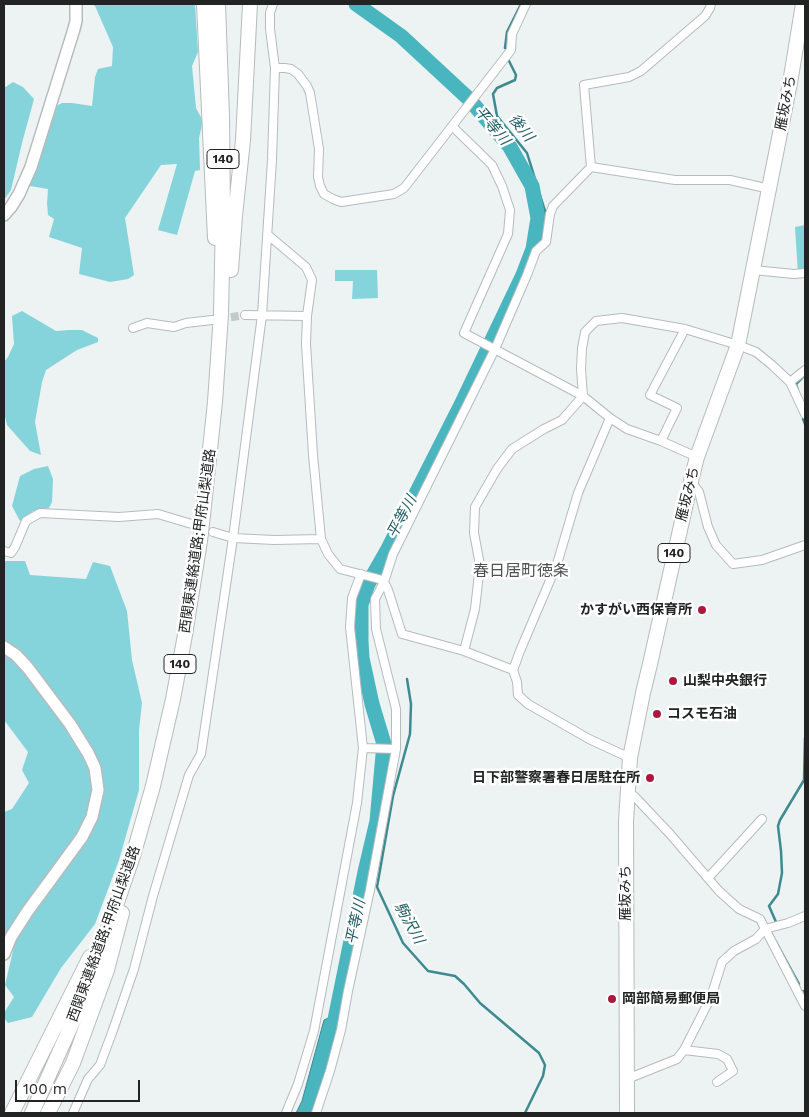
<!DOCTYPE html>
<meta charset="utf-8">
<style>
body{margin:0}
#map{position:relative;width:809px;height:1117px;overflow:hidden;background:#edf2f2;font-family:"Work Sans",sans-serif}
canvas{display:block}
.frame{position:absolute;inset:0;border:5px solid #222424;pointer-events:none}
.scale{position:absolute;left:15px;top:1080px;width:125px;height:22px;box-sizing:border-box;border:2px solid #222424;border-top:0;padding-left:6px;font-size:15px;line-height:18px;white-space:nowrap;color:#222424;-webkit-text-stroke:4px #fff;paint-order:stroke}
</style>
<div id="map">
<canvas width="809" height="1117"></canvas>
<div class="frame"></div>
<div class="scale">100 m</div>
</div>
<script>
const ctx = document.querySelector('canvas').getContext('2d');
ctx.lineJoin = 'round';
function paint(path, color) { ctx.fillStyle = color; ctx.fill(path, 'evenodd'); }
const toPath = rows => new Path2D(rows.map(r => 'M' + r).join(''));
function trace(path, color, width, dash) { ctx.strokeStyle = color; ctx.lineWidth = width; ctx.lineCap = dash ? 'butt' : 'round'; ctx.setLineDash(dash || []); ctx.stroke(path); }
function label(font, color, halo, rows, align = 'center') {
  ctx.font = font + ' "Work Sans","Noto Sans JP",sans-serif'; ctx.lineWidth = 5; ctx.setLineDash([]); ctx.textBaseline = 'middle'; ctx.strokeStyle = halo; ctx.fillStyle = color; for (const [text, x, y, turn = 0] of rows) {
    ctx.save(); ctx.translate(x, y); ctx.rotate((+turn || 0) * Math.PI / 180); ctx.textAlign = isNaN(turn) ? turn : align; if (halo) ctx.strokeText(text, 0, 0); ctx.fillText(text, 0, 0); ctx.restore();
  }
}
paint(toPath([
 [92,4,195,4,198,52,192,66,196,108,203,121,199,138,200,170,195,171,177,235,158,230,177,164,161,165,125,218,134,275,128,279,110,282,79,274,82,248,49,237,54,219,48,215,47,203,48,189,30,186,27,181,48,110,62,103,72,103,92,106,95,77,98,69,112,66,113,47,95,6],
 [13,82,23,87,34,99,22,143,11,190,4,200,4,88],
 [805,225,805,273,798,274,795,227],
 [335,270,377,270,378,298,352,299,353,281,335,281],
 [22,311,56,331,69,330,82,330,98,338,98,342,77,350,46,370,42,382,35,422,41,455,30,451,7,425,4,412,4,362,8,357,14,344,12,316],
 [48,466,53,479,52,502,49,508,33,511,20,521,12,506,20,476,34,469],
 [4,561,25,561,30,575,86,579,93,562,110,566,127,611,132,660,142,703,139,730,139,790,119,860,95,924,61,968,32,1017,8,1023,4,1018,4,1013,14,997,5,985,16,938,4,935,4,812,12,809,29,783,22,770,28,752,4,720]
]), '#85d4db');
const water = toPath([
 [343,1011,315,1106,312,1113,296,1113,302,1101,324,1020,343,1011]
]);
paint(water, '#49b6bf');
trace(water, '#3d8a90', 1);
trace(toPath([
 [505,48,507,32,521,4],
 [509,61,516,75,515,80,497,88,493,94,497,116,527,153,545,211,543,230,540,241,533,249],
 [798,391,796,384,805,375],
 [803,419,805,424],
 [407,679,411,704,410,734,393,796,377,887,403,943,428,971,455,976,464,984,480,1003,539,1053,545,1065,543,1076,525,1113],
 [776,922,769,906,778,894,782,873,781,851,778,826,780,820,804,780,805,738],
 [770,931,799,984],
 [803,991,805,995]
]), '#3d8a90', 2.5);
trace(toPath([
 [332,1034,365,872,377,821,384,744,372,704,362,658,361,641,361,605,368,584,388,549,461,405,523,275,533,249,538,218,532,186,510,147,469,99,401,36,356,4]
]), '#49b6bf', 15);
trace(toPath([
 [219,319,245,315]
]), '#c4c9c9', 8, [8, 4]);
const street = toPath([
 [275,68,285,68,291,69,298,74,307,86,310,93,319,149,318,177,320,186,324,194,333,199,341,202,394,194,404,188,408,183,511,50,512,34,526,4],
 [452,126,492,165,502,186,510,210,508,234,464,333,583,396,610,418,627,429,661,441,697,457],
 [591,167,675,180,730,180,770,189],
 [268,235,306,267,312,280,307,316,306,344,313,455,321,539,328,554,340,569,379,579,384,582,388,590,402,634,464,651,513,670],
 [753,270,794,274,805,273],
 [245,315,307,316],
 [133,328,147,323,174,327,186,323,212,320],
 [790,382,805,370],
 [610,418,578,493,557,564,520,651,513,670,517,682,518,695,528,704,589,739,630,758],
 [661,441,677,408,650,395,685,329],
 [691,481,699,492,708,527,716,545,733,564,762,560,805,545],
 [213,532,233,538,274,540,321,539],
 [4,551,11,553,15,547,26,521,40,513,119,517,158,514,195,525],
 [464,651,475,609,480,565,474,533,475,507,497,469,512,449,544,429,562,420,583,396,581,369,582,348,585,332,596,321,622,318,685,329,738,345,756,352,772,365,790,382,805,414],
 [363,748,396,749],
 [628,791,635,797,670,834,719,891,739,909,760,919,805,1006],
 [708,878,762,819],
 [684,1050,718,1054,727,1059,733,1071,717,1082],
 [627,1079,677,1059,684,1050,711,997,722,962,734,951,756,939,765,929,788,923,805,916],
 [73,1113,88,1079,100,1065,113,1030,134,969,153,896,189,775,201,754,233,538,262,315,272,160,275,68,270,29,270,13,273,4],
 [286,1113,298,1084,314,1031,357,803,363,748,350,627,352,598,361,574],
 [316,1113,330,1071,341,1030,348,991,370,890,396,749,396,709,376,629,375,599,384,582,393,554,495,349,527,275,536,251,546,242,550,214,553,206,591,167,584,85,629,77,641,71,705,16,710,8,711,4]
]);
const secondary = toPath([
 [4,215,11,207,19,194,31,167,74,29,76,21,76,4],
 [4,647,16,655,28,668,70,724,88,753,95,768,98,790,92,817,82,837,27,912,11,937,4,954]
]);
const highway = toPath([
 [204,4,215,238],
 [231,270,235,216,243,140,250,4],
 [203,515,215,402,221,314,223,217,222,116,218,4],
 [12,1113,90,957],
 [32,1113,75,1017,98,958,133,856,153,786,173,699,185,635,200,541],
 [48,1113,73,1063,107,970,122,913],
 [627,1113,626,821,630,758,643,693,650,664,691,481,697,457,738,345,790,83,803,4]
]);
trace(street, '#b6bbbc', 10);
trace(secondary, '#b6bbbc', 14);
trace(highway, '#b6bbbc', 16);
trace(street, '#fff', 8);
trace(secondary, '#fff', 11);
trace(highway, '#fff', 14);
const highwayBridge = toPath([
 [200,541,203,515]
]);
trace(highwayBridge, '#b6bbbc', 16, []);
trace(highwayBridge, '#fff', 14);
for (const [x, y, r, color] of [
 [702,610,5,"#ad183e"],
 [673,681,5,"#ad183e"],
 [657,714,5,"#ad183e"],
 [650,778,5,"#ad183e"],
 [612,999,5,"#ad183e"]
]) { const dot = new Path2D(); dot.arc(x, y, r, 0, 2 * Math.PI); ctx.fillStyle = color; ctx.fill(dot); trace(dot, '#fff', 2); }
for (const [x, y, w] of [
 [223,159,32],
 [674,553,32],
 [180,664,32]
]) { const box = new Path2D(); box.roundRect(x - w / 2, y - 9.5, w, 19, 4); ctx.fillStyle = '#fff'; ctx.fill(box); trace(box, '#222424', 1); }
label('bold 12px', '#222424', null, [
 ["140",223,159],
 ["140",674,553],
 ["140",180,664]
]);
label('14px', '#222424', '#fff', [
 ["雁坂みち",786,103,-79],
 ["雁坂みち",688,494,-76],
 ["西関東連絡道路;甲府山梨道路",198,541,-82],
 ["雁坂みち",626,893,-90],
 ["西関東連絡道路;甲府山梨道路",104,934,-70]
]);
label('bold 14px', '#222424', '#fff', [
 ["かすがい西保育所",692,610,"right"],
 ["山梨中央銀行",683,681],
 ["コスモ石油",667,714],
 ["日下部警察署春日居駐在所",640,778,"right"],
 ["岡部簡易郵便局",622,999]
], 'left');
label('italic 15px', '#235f64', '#fff', [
 ["平等川",492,126,50],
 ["後川",521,128,51],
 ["平等川",402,517,-62],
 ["平等川",356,922,-78],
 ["駒沢川",409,923,61]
]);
label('16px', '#4e5252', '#fff', [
 ["春日居町徳条",521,571]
]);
</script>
